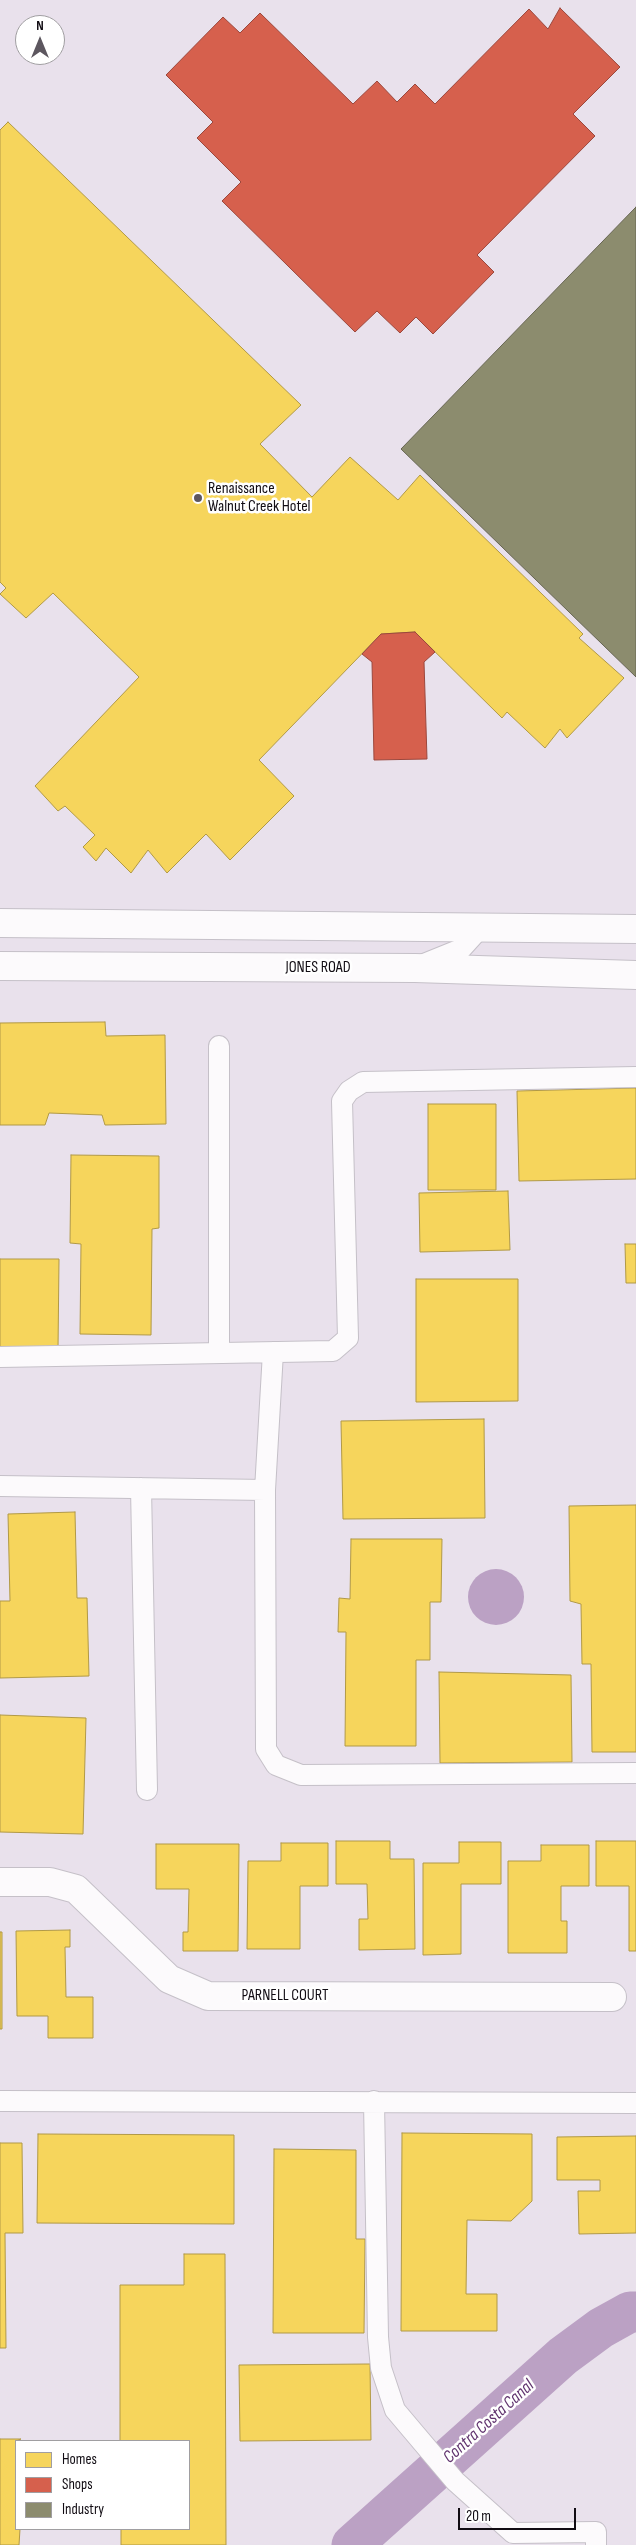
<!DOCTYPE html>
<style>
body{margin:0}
#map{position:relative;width:636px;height:2545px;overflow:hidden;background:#e9e1ec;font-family:"Sofia Sans Condensed",sans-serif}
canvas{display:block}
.legend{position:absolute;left:15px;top:2440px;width:175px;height:90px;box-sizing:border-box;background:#fff;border:1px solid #a09ea1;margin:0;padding:6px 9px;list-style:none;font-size:15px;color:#110c13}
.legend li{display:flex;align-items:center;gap:10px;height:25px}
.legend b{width:25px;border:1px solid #a09ea1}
.north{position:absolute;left:15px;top:15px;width:50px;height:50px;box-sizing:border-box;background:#fff;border:1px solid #a09ea1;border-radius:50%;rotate:0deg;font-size:14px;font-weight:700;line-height:20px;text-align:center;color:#110c13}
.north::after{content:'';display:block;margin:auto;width:18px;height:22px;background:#5d575f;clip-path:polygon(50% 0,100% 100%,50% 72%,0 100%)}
.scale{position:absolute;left:458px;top:2508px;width:118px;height:22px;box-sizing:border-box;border:2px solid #110c13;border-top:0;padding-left:6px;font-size:15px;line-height:18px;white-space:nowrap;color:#110c13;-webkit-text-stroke:4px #fff;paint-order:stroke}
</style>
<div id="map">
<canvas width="636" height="2545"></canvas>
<ul class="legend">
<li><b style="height:14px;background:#f6d55c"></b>Homes</li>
<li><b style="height:14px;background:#d6604d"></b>Shops</li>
<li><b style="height:14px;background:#8c8c6e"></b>Industry</li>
</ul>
<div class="north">N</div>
<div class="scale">20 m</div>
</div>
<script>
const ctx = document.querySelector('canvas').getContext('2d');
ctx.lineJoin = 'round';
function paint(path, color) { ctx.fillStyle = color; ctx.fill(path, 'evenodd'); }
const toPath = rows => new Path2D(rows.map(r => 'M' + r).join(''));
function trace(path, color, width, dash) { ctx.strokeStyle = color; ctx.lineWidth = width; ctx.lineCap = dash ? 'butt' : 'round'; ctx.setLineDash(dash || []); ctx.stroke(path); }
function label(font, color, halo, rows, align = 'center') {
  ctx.font = font + ' "Sofia Sans Condensed",sans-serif'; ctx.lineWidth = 5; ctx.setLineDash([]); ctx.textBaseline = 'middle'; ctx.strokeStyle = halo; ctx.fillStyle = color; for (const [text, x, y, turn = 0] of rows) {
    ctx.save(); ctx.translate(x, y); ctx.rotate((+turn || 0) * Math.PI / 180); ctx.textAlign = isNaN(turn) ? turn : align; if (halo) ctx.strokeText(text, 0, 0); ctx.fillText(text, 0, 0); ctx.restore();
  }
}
paint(toPath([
 '468 1597a28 28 0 1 1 56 0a28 28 0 1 1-56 0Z'
]), '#bba1c4');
const homes = toPath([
 [8,122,301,405,260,444,312,497,350,457,398,500,420,475,583,634,579,638,624,678,567,738,560,729,545,748,507,712,502,718,415,632,381,634,259,760,294,796,230,860,206,834,167,873,148,850,131,873,106,848,96,861,83,847,95,835,65,806,58,811,35,786,139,677,53,593,26,618,0,594,6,588,0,582,0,130,8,122],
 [105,1022,106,1036,165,1035,166,1124,105,1125,102,1115,49,1113,45,1125,0,1125,0,1023,105,1022],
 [636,1088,636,1179,519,1181,517,1091,636,1088],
 [428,1104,496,1104,496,1190,428,1190,428,1104],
 [71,1155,159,1156,159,1228,152,1229,151,1335,80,1334,81,1244,70,1243,71,1155],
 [508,1191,510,1250,420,1252,419,1193,508,1191],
 [625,1244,636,1244,636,1283,626,1283,625,1244],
 [0,1259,59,1259,58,1350,0,1350,0,1259],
 [416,1279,518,1279,518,1401,416,1402,416,1279],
 [484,1419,485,1518,343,1519,341,1421,484,1419],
 [636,1505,636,1752,592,1752,591,1664,582,1664,581,1604,570,1601,569,1506,636,1505],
 [75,1512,77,1598,87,1598,89,1676,0,1678,0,1601,10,1601,8,1514,75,1512],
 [351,1539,442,1539,441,1602,430,1602,430,1660,416,1660,416,1746,345,1746,346,1632,338,1632,339,1598,350,1599,351,1539],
 [439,1672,571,1675,572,1762,440,1763,439,1672],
 [0,1715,86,1718,83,1834,0,1832,0,1715],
 [336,1841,390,1841,390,1859,414,1859,415,1949,359,1950,359,1919,368,1919,367,1884,336,1884,336,1841],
 [596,1841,636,1841,636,1951,629,1951,629,1886,596,1886,596,1841],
 [459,1842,501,1842,501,1884,461,1884,461,1954,423,1955,423,1863,459,1863,459,1842],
 [281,1843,328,1843,328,1886,300,1886,300,1949,247,1949,248,1861,281,1861,281,1843],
 [156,1844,239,1844,238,1951,183,1951,183,1932,188,1932,189,1889,156,1889,156,1844],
 [541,1845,589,1845,589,1886,561,1886,561,1921,567,1921,567,1953,508,1953,508,1861,541,1861,541,1845],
 [70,1930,70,1947,65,1947,66,1997,93,1997,93,2038,48,2038,48,2016,17,2016,16,1931,70,1930],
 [0,1932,2,1932,2,2029,0,2029,0,1932],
 [402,2133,532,2134,532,2201,511,2221,467,2220,466,2294,497,2294,497,2331,401,2331,402,2133],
 [38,2134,234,2135,234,2224,37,2223,38,2134],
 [636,2136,636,2233,579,2234,578,2191,600,2191,600,2180,557,2180,557,2137,636,2136],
 [0,2143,22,2143,23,2233,5,2233,6,2348,0,2348,0,2143],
 [274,2149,356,2150,356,2239,365,2239,364,2333,273,2333,274,2149],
 [184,2254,225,2254,226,2545,121,2545,121,2529,189,2529,189,2441,120,2441,120,2285,184,2285,184,2254],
 [370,2364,371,2440,240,2441,239,2365,370,2364],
 [0,2439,21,2439,16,2441,16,2529,20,2529,19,2545,0,2545,0,2439]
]);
paint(homes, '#f6d55c');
trace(homes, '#b19946', 1);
const shops = toPath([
 [560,8,620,67,573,114,595,136,477,255,494,272,433,334,416,317,400,333,377,311,355,332,222,201,241,182,197,138,213,122,166,75,223,17,240,33,260,13,353,104,377,81,397,102,415,84,435,104,529,9,548,29,560,8],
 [415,632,435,652,424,662,427,759,374,760,372,662,362,654,381,634,415,632]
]);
paint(shops, '#d6604d');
trace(shops, '#9b473c', 1);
const industry = toPath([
 [636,207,636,677,401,449,636,207]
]);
paint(industry, '#8c8c6e');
trace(industry, '#676653', 1);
trace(toPath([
 [352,2545,563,2356,601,2328,630,2312,636,2312]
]), '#bba1c4', 41);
const service = toPath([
 [419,966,461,949,480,928],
 [219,1352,219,1046],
 [273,1352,265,1490,266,1749,276,1765,301,1775,636,1773],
 [0,1357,333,1351,348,1338,342,1101,349,1091,363,1082,636,1077],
 [0,1486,265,1490],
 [141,1488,147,1790],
 [0,2101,636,2103],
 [374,2101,378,2337,381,2368,395,2410,455,2481,513,2533,596,2532,596,2545]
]);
const minor = toPath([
 [0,1882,50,1882,76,1889,169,1979,208,1996,612,1997]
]);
const tertiary = toPath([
 [0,923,636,929],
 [0,966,415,968,636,975]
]);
trace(service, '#c5c0c8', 22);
trace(minor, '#c5c0c8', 30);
trace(tertiary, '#c5c0c8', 30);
trace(service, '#fcfafc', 20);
trace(minor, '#fcfafc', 28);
trace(tertiary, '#fcfafc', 28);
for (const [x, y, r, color] of [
 [198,498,5,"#5d575f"]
]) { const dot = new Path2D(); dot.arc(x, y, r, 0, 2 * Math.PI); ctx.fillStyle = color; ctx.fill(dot); trace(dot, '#fff', 2); }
label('16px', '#110c13', '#fff', [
 ["Renaissance",208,489],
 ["Walnut Creek Hotel",208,507]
], 'left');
label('16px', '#110c13', '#fff', [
 ["JONES ROAD",318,968],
 ["PARNELL COURT",285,1996]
]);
label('italic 18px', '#61346f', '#fff', [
 ["Contra Costa Canal",489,2422,-42]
]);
</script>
